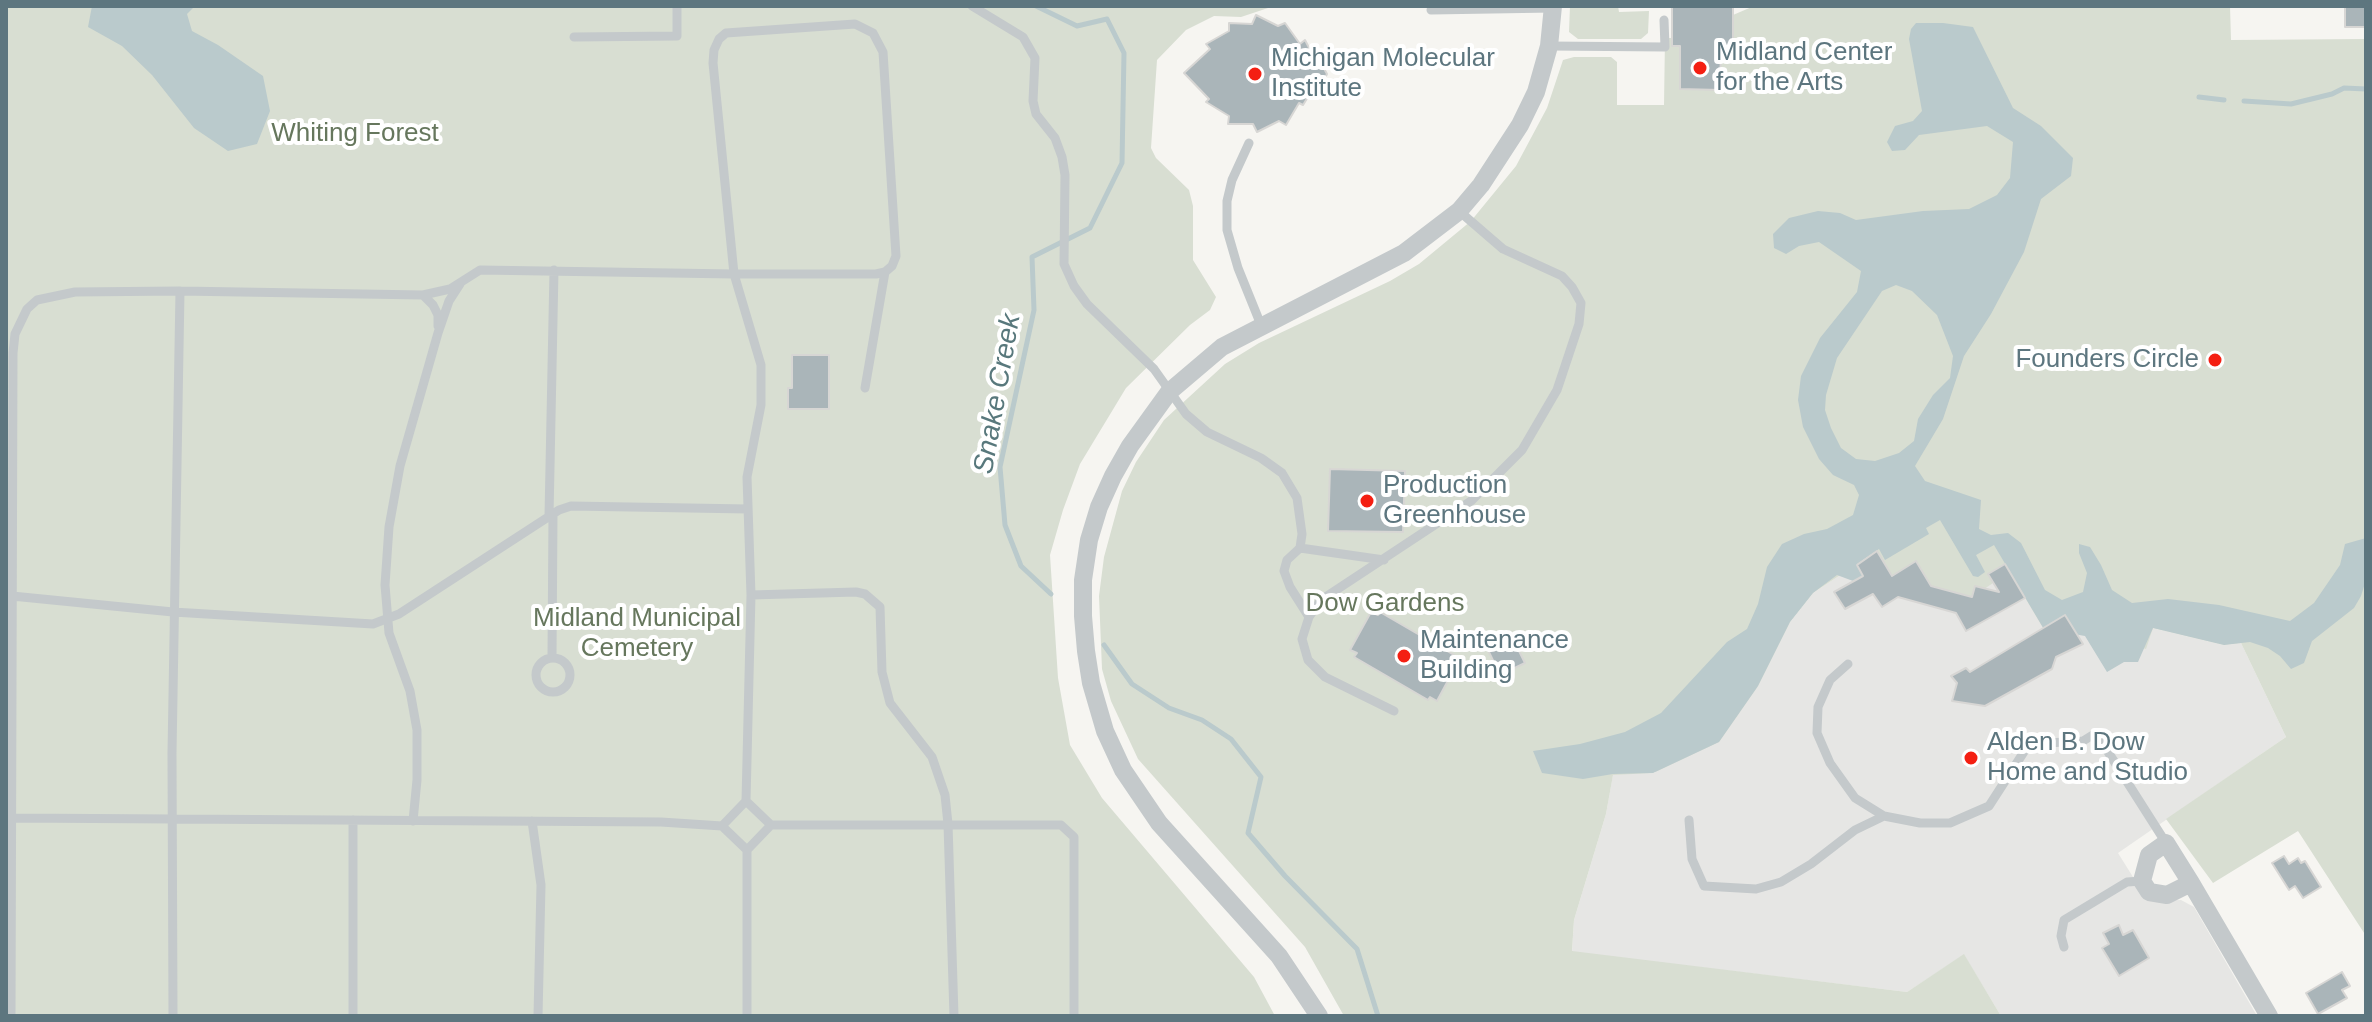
<!DOCTYPE html>
<style>
body{margin:0}
#map{position:relative;width:2372px;height:1022px;overflow:hidden;background:#f6f5f1;font-family:Helvetica,sans-serif}
canvas{display:block}
.frame{position:absolute;inset:0;border:8px solid #5d767f;pointer-events:none}
</style>
<div id="map">
<canvas width="2372" height="1022"></canvas>
<div class="frame"></div>
</div>
<script>
const ctx = document.querySelector('canvas').getContext('2d');
ctx.lineJoin = 'round';
function paint(path, color) { ctx.fillStyle = color; ctx.fill(path, 'evenodd'); }
const toPath = rows => new Path2D(rows.map(r => 'M' + r).join(''));
function trace(path, color, width, dash) { ctx.strokeStyle = color; ctx.lineWidth = width; ctx.lineCap = dash ? 'butt' : 'round'; ctx.setLineDash(dash || []); ctx.stroke(path); }
function label(font, color, halo, rows, align = 'center') {
  ctx.font = font + ' Helvetica,sans-serif'; ctx.lineWidth = 8; ctx.setLineDash([]); ctx.textBaseline = 'middle'; ctx.strokeStyle = halo; ctx.fillStyle = color; for (const [text, x, y, turn = 0] of rows) {
    ctx.save(); ctx.translate(x, y); ctx.rotate((+turn || 0) * Math.PI / 180); ctx.textAlign = isNaN(turn) ? turn : align; if (halo) ctx.strokeText(text, 0, 0); ctx.fillText(text, 0, 0); ctx.restore();
  }
}
paint(toPath([
 [1877,551,1993,582,1988,574,2005,564,2050,623,2065,615,2153,628,2224,645,2241,643,2286,737,2118,853,2148,901,2181,900,2194,907,2257,1016,2001,1016,1964,955,1907,992,1572,952,1574,920,1606,814,1613,774,1654,773,1758,686,1790,622,1813,593]
]), '#e6e6e4');
paint(toPath([
 [6,6,1274,6,1241,17,1214,16,1186,30,1157,60,1151,148,1156,158,1189,190,1193,206,1193,260,1216,297,1210,310,1190,325,1126,388,1080,464,1063,510,1050,555,1058,678,1070,745,1102,798,1254,977,1275,1016,6,1016],
 [1570,6,1618,6,1619,12,1649,11,1648,33,1641,39,1578,39,1569,32],
 [1754,6,2230,6,2231,40,2366,39,2366,936,2298,831,2213,883,2166,819,2286,737,2241,643,2224,645,2153,628,2146,649,2074,629,2065,615,2051,623,2051,628,2045,631,2005,564,1993,583,1972,597,1931,586,1916,561,1892,576,1877,551,1813,593,1790,622,1758,686,1719,742,1653,773,1613,775,1606,814,1574,920,1572,951,1907,992,1964,954,2001,1016,1344,1016,1305,947,1138,759,1111,701,1102,669,1099,596,1104,557,1122,491,1136,462,1164,420,1225,364,1259,343,1390,281,1419,264,1471,221,1516,166,1547,108,1563,60,1574,57,1611,57,1617,62,1617,105,1664,105,1665,38,1672,38,1673,46,1680,46,1680,89,1719,90,1721,46,1733,46,1733,15]
]), '#d8ded2');
paint(toPath([
 [92,6,195,6,187,14,192,31,218,45,263,76,270,111,257,144,228,151,194,128,152,75,122,46,88,27],
 [1916,23,1943,23,1973,27,2013,108,2041,126,2073,158,2071,176,2041,199,2024,252,1991,314,1964,356,1943,419,1915,466,1925,481,1981,500,1979,529,1991,535,2008,533,2021,543,2045,590,2062,600,2083,592,2087,573,2079,553,2079,544,2090,547,2101,565,2112,590,2132,603,2168,599,2219,605,2290,621,2314,603,2340,565,2345,544,2366,538,2366,580,2361,596,2354,608,2312,641,2304,663,2291,669,2280,656,2268,648,2250,642,2224,645,2153,628,2138,662,2124,662,2107,672,2085,636,2068,633,2074,629,2065,615,2051,623,2051,628,2045,631,1994,545,1976,555,1985,572,1978,577,1973,576,1940,520,1926,528,1929,534,1885,560,1879,549,1857,564,1863,576,1853,581,1837,575,1813,593,1790,622,1758,686,1719,742,1653,773,1613,774,1583,779,1542,773,1533,751,1580,744,1625,732,1661,713,1727,642,1747,629,1758,604,1767,567,1782,544,1804,534,1827,529,1853,515,1859,495,1854,485,1833,475,1819,459,1803,427,1798,400,1801,376,1820,338,1857,292,1861,271,1819,242,1799,246,1786,254,1774,248,1773,234,1789,218,1818,211,1840,213,1856,220,1923,211,1969,209,1997,195,2010,178,2013,142,1987,126,1919,135,1905,150,1892,151,1887,142,1895,126,1913,121,1922,111,1909,39,1911,29],
 [1896,285,1912,291,1937,315,1953,356,1950,378,1933,395,1918,419,1914,441,1899,453,1875,461,1856,459,1841,448,1831,428,1825,410,1826,395,1837,358,1882,291]
]), '#bacacc');
trace(toPath([
 [1036,6,1077,26,1107,19,1124,53,1122,163,1090,228,1032,257,1034,310,1000,467,1005,525,1021,566,1051,594],
 [2199,97,2224,100],
 [2244,101,2291,104,2332,94,2344,88,2366,89],
 [1104,645,1132,684,1169,708,1202,720,1231,739,1261,777,1248,833,1285,876,1357,949,1378,1016]
]), '#bacacc', 5);
const building = toPath([
 [1672,6,1733,6,1733,46,1721,46,1720,90,1680,89,1680,46,1672,46,1672,6],
 [2345,6,2366,6,2366,27,2345,27,2345,6],
 [1256,15,1278,26,1285,23,1300,44,1305,40,1318,65,1321,63,1327,74,1321,86,1316,84,1303,105,1299,103,1286,125,1279,121,1257,132,1253,124,1228,124,1229,116,1206,102,1209,99,1184,73,1210,49,1206,44,1229,31,1229,23,1252,24,1256,15],
 [792,355,829,355,829,409,788,409,788,388,792,388,792,355],
 [1330,469,1405,471,1403,532,1328,531,1330,469],
 [1877,551,1892,576,1916,561,1931,586,1972,597,1975,586,1999,592,1988,574,2005,564,2025,598,1966,631,1956,613,1898,597,1882,607,1873,594,1845,609,1834,592,1863,576,1857,565,1877,551],
 [1371,612,1378,615,1380,612,1454,655,1452,658,1458,662,1437,701,1430,697,1428,700,1354,657,1357,653,1350,650,1371,612],
 [2065,615,2083,644,2056,657,2052,669,1985,706,1952,701,1957,683,1951,676,1966,668,1970,672,2065,615],
 [1513,639,1525,663,1500,675,1488,650,1513,639],
 [2284,856,2289,864,2298,858,2301,863,2305,861,2321,887,2303,898,2295,886,2289,890,2272,863,2284,856],
 [2119,925,2123,935,2133,930,2149,958,2119,976,2102,948,2109,944,2103,933,2119,925],
 [2342,972,2350,986,2342,990,2347,998,2318,1014,2306,993,2342,972]
]);
paint(building, '#aab5b9');
trace(building, '#d7d6d4', 2);
trace(toPath([
 [972,6,1023,37,1035,58,1033,101,1036,114,1055,138,1062,157,1065,175,1064,264,1074,286,1087,304,1154,369,1186,414,1207,432,1261,458,1282,473,1297,498,1302,534,1300,548,1287,560,1284,571,1290,587,1309,617],
 [1431,10,1553,8],
 [574,37,677,36,677,6],
 [1549,46,1665,47,1664,20],
 [1249,143,1232,180,1227,201,1227,230,1238,268,1261,325],
 [423,295,433,305,438,315,438,326],
 [865,388,885,272],
 [549,516,554,270],
 [1300,548,1384,560],
 [751,595,856,592,865,594,880,607,882,672,890,703,932,757,945,795,948,824,954,1016],
 [12,596,173,612,373,624,399,614,559,510,571,506,748,509],
 [552,657,553,514],
 '536 675a17 17 0 1 1 34 0a17 17 0 1 1-34 0Z',
 [1848,664,1830,680,1818,707,1817,733,1830,763,1855,798,1884,816,1920,823,1950,823,1989,806,2029,744,2083,741,2096,733,2166,843],
 [1394,711,1325,677,1308,660,1302,639,1309,617,1321,600,1471,501,1522,450,1557,390,1579,324,1581,303,1572,287,1562,276,1503,249,1459,211],
 [12,818,661,822,722,826,747,850,771,825,746,801,722,826],
 [1689,820,1692,859,1704,886,1756,889,1781,882,1811,864,1855,830,1884,816],
 [413,821,417,780,417,730,410,691,389,633,385,585,389,527,400,466,438,333,449,301,460,284],
 [532,821,541,885,538,1016],
 [771,825,1061,825,1074,837,1074,1016],
 [2064,947,2061,936,2064,920,2127,882,2142,881],
 [11,1016,13,353,15,334,27,309,37,300,75,292,180,291,423,295,450,289,480,270,734,274,876,274,885,272,892,266,896,256,883,52,873,33,855,24,726,33,719,39,714,50,713,63,734,274,761,365,761,405,747,477,751,595,746,801],
 [173,1016,172,753,180,291],
 [353,1016,353,820],
 [747,1016,747,850]
]), '#c4c9cb', 9);
trace(toPath([
 [2191,883,2167,895,2149,892,2142,881,2149,855,2166,843,2191,883,2269,1016],
 [1319,1016,1279,956,1159,823,1123,770,1105,731,1091,683,1086,651,1083,616,1083,580,1089,540,1099,507,1113,476,1130,446,1169,392,1222,347,1404,253,1459,211,1481,185,1520,125,1536,92,1549,46,1553,6]
]), '#c4c9cb', 18);
for (const [x, y, r, color] of [
 [1700,68,8,"#f41f12"],
 [1255,74,8,"#f41f12"],
 [2215,360,8,"#f41f12"],
 [1367,501,8,"#f41f12"],
 [1404,656,8,"#f41f12"],
 [1971,758,8,"#f41f12"]
]) { const dot = new Path2D(); dot.arc(x, y, r, 0, 2 * Math.PI); ctx.fillStyle = color; ctx.fill(dot); trace(dot, '#fff', 3); }
label('26px', '#5d767f', '#fff', [
 ["Midland Center",1716,53],
 ["for the Arts",1716,83],
 ["Michigan Molecular",1271,59],
 ["Institute",1271,89],
 ["Founders Circle",2199,360,"right"],
 ["Production",1383,486],
 ["Greenhouse",1383,516],
 ["Maintenance",1420,641],
 ["Building",1420,671],
 ["Alden B. Dow",1987,743],
 ["Home and Studio",1987,773]
], 'left');
label('26px', '#66775d', '#fff', [
 ["Whiting Forest",355,134],
 ["Dow Gardens",1385,604],
 ["Midland Municipal",637,619],
 ["Cemetery",637,649]
]);
label('italic 28px', '#58787c', '#fff', [
 ["Snake Creek",998,394,-80]
]);
</script>
